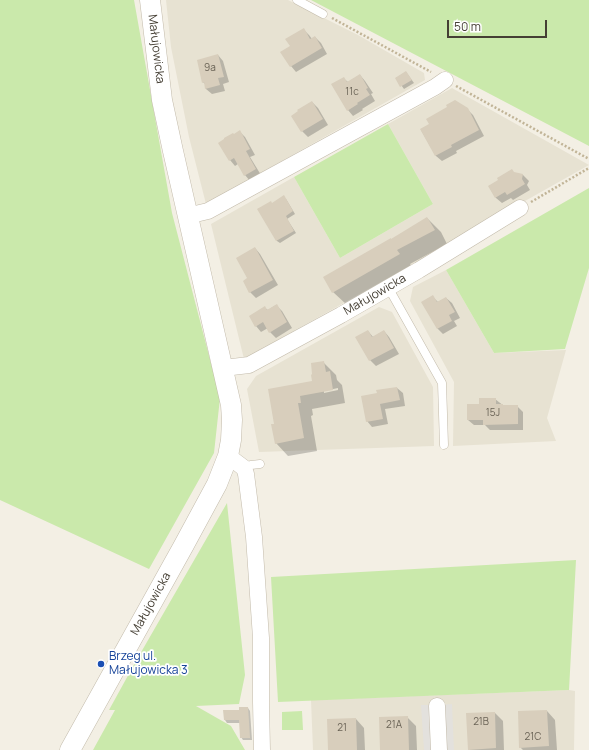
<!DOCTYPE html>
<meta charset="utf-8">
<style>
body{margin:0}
#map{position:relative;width:589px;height:750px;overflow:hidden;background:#f3efe4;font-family:Manrope,sans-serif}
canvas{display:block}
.scale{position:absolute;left:447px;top:20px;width:100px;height:18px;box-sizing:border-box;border:2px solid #453f34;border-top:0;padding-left:5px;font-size:12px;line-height:14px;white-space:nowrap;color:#453f34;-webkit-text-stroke:3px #fff;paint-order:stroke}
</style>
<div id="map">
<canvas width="589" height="750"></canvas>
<div class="scale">50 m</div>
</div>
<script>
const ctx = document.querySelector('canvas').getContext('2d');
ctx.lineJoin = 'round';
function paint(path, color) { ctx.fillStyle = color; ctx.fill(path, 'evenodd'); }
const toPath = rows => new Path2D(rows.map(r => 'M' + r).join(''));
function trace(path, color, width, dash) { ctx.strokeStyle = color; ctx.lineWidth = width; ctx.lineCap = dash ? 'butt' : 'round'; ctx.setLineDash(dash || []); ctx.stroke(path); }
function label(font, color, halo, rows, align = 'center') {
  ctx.font = font + ' Manrope,sans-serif'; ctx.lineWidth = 3.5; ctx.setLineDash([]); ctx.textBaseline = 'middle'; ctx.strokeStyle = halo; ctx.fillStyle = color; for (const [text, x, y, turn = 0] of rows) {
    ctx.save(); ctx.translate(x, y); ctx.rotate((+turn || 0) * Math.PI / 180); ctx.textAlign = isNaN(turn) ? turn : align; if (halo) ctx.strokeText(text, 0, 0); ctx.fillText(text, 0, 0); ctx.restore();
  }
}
paint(toPath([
 [166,0,288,0,358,35,424,73,425,80,206,204,189,137,171,47],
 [452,88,589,165,244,359,211,224,294,177,340,258,433,204,388,124],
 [446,270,494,353,566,350,547,418,556,441,453,446,454,382,410,301,413,287],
 [379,307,392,312,433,387,434,446,259,452,247,389,256,376],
 [569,690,575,691,574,750,313,750,311,700]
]), '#e7e2d2');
paint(toPath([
 [0,0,134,0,172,213,220,398,214,453,149,569,0,500],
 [311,0,589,0,589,146],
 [388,124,433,204,340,258,294,177],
 [589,188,589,268,565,349,494,353,446,270],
 [227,503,245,675,239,704,196,706,231,726,245,750,93,750,115,710,109,710,136,661],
 [576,560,569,690,278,702,271,577],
 [302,711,303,730,282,730,282,712]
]), '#cae9ab');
paint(toPath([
 [452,704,454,750,444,750,441,705],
 [421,705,431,705,433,750,424,750]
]), '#e3e1dd');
paint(toPath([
 [304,30,309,35,312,39,315,37,321,43,327,54,296,72,291,66,291,47],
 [218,55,223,61,229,82,223,84,225,91,212,94,206,89,205,84,203,82],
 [406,72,414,83,404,89,396,78],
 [360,75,365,81,373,93,371,94,375,101,362,109,363,110,353,116,348,110,343,78,348,82],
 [312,102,318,108,328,125,308,137,302,131],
 [467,109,473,115,484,136,456,151,457,153,442,161,436,156,421,130,430,125],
 [240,132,245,137,255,155,250,157,261,175,250,181,245,175,238,164,235,166,230,160,234,135],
 [515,173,523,175,529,181,527,185,530,190,513,200,511,198,502,203,496,198,489,186],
 [286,199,295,214,287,219,296,233,280,243,277,241,258,209],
 [427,218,441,232,447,244,410,264,413,268,347,305,333,292],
 [255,248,260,254,278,285,256,298,250,292,249,279],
 [433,297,438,302,446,298,452,303,460,318,454,321,457,326,443,334,437,328],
 [276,305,282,311,292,328,276,338,270,332,268,328,261,332,256,326,265,308,268,310],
 [368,331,373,337,384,331,389,337,399,354,376,366,370,360],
 [323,362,336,375,337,380,342,385,345,403,312,409,313,415,311,416,317,451,288,456,276,443,275,425,269,390,313,382],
 [338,388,338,390,324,393,324,391],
 [397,388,403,393,405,406,385,409,388,424,372,427,367,421,378,394],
 [495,399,504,406,517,406,523,412,523,430,490,430,485,425,474,425,468,420],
 [248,708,250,711,252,740,243,740,241,737,240,723,227,723,225,720,224,711,240,711],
 [547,711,555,720,557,750,523,750,520,747],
 [495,713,503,721,504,750,470,750,469,749],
 [407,717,416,726,417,750,381,750],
 [356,719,364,728,365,750,329,750]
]), '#0003');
paint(toPath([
 [304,28,310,39,315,36,322,48,290,67,280,52,290,46,285,39],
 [218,54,224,77,218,78,220,85,205,89,204,82,202,83,197,60],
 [406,71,412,80,400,87,395,78],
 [360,74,368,88,366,89,370,95,357,103,358,104,347,111,331,84,344,77,347,82],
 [455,100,468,108,479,130,451,145,452,147,435,156,420,129,429,124,426,119,447,107,446,105],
 [312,101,323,119,301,132,291,116,298,111,297,110],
 [240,130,250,149,246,151,256,169,244,176,234,158,229,161,218,143,224,139,224,138,233,133,234,134],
 [512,169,514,172,523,174,522,179,525,184,507,195,505,192,495,198,488,186,498,180,497,178],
 [284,195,293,211,286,216,294,231,276,241,257,209,271,201,272,203],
 [427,217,435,230,397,250,400,254,332,293,323,277,391,238,391,239],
 [255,247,273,280,249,293,243,281,247,278,236,258],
 [433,295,437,302,446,297,455,312,449,315,452,321,437,329,421,302],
 [277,304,287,322,269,333,263,322,255,327,249,316,265,306,267,310],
 [368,330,372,337,384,330,394,348,369,361,355,337],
 [324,361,326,372,330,371,333,390,300,396,301,403,298,403,304,438,275,444,271,424,274,424,268,389,312,381,311,375,312,374,311,363],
 [397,387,400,400,380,404,383,419,366,422,361,396,377,393,376,390],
 [479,398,496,398,496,404,503,404,503,405,518,405,518,424,483,425,483,420,467,420,467,404,479,404],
 [239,707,248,707,250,738,240,738,239,720,224,720,223,710,239,710],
 [547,710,549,746,519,748,518,711],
 [495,712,496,748,468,750,466,713],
 [408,716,409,750,380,750,379,717],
 [356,718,357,750,328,750,327,719]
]), '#d8cebc');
const service = toPath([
 [297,0,323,14],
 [388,287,442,383,444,445],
 [244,468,251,465,260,464]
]);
const minor = toPath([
 [187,216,208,211,435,87,445,80],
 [223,370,232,367,249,365,341,315,419,270,520,208],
 [228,456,244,468,246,474,254,537,261,638,261,702,262,750],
 [437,706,439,750]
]);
const tertiary = toPath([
 [70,750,184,545,217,484,228,456,231,440,232,420,231,405,173,151,162,100,150,0]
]);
trace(service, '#c2baaa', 9);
trace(minor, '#c2baaa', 17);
trace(tertiary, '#c2baaa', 21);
trace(toPath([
 [332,18,431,72],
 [456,86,589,159],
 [531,202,589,168]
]), '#c1b497', 2.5, [2, 2]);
trace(service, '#fff', 8);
trace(minor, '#fff', 16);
trace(tertiary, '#fff', 20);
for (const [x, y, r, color] of [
 [101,664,4,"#1a4fb4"]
]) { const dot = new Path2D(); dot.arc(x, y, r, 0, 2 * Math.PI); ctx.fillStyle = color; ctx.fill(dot); trace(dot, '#fff', 1.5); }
label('10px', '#6a6356', null, [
 ["9a",210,68],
 ["11c",352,92],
 ["15J",493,413],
 ["21B",481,722],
 ["21A",394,725],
 ["21",342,728],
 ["21C",533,737]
]);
label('12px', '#453f34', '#fff', [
 ["Małujowicka",156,49,83],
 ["Małujowicka",375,295,-30],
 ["Małujowicka",151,604,-61]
]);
label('12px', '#164399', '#fff', [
 ["Brzeg ul.",109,657],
 ["Małujowicka 3",109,671]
], 'left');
</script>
